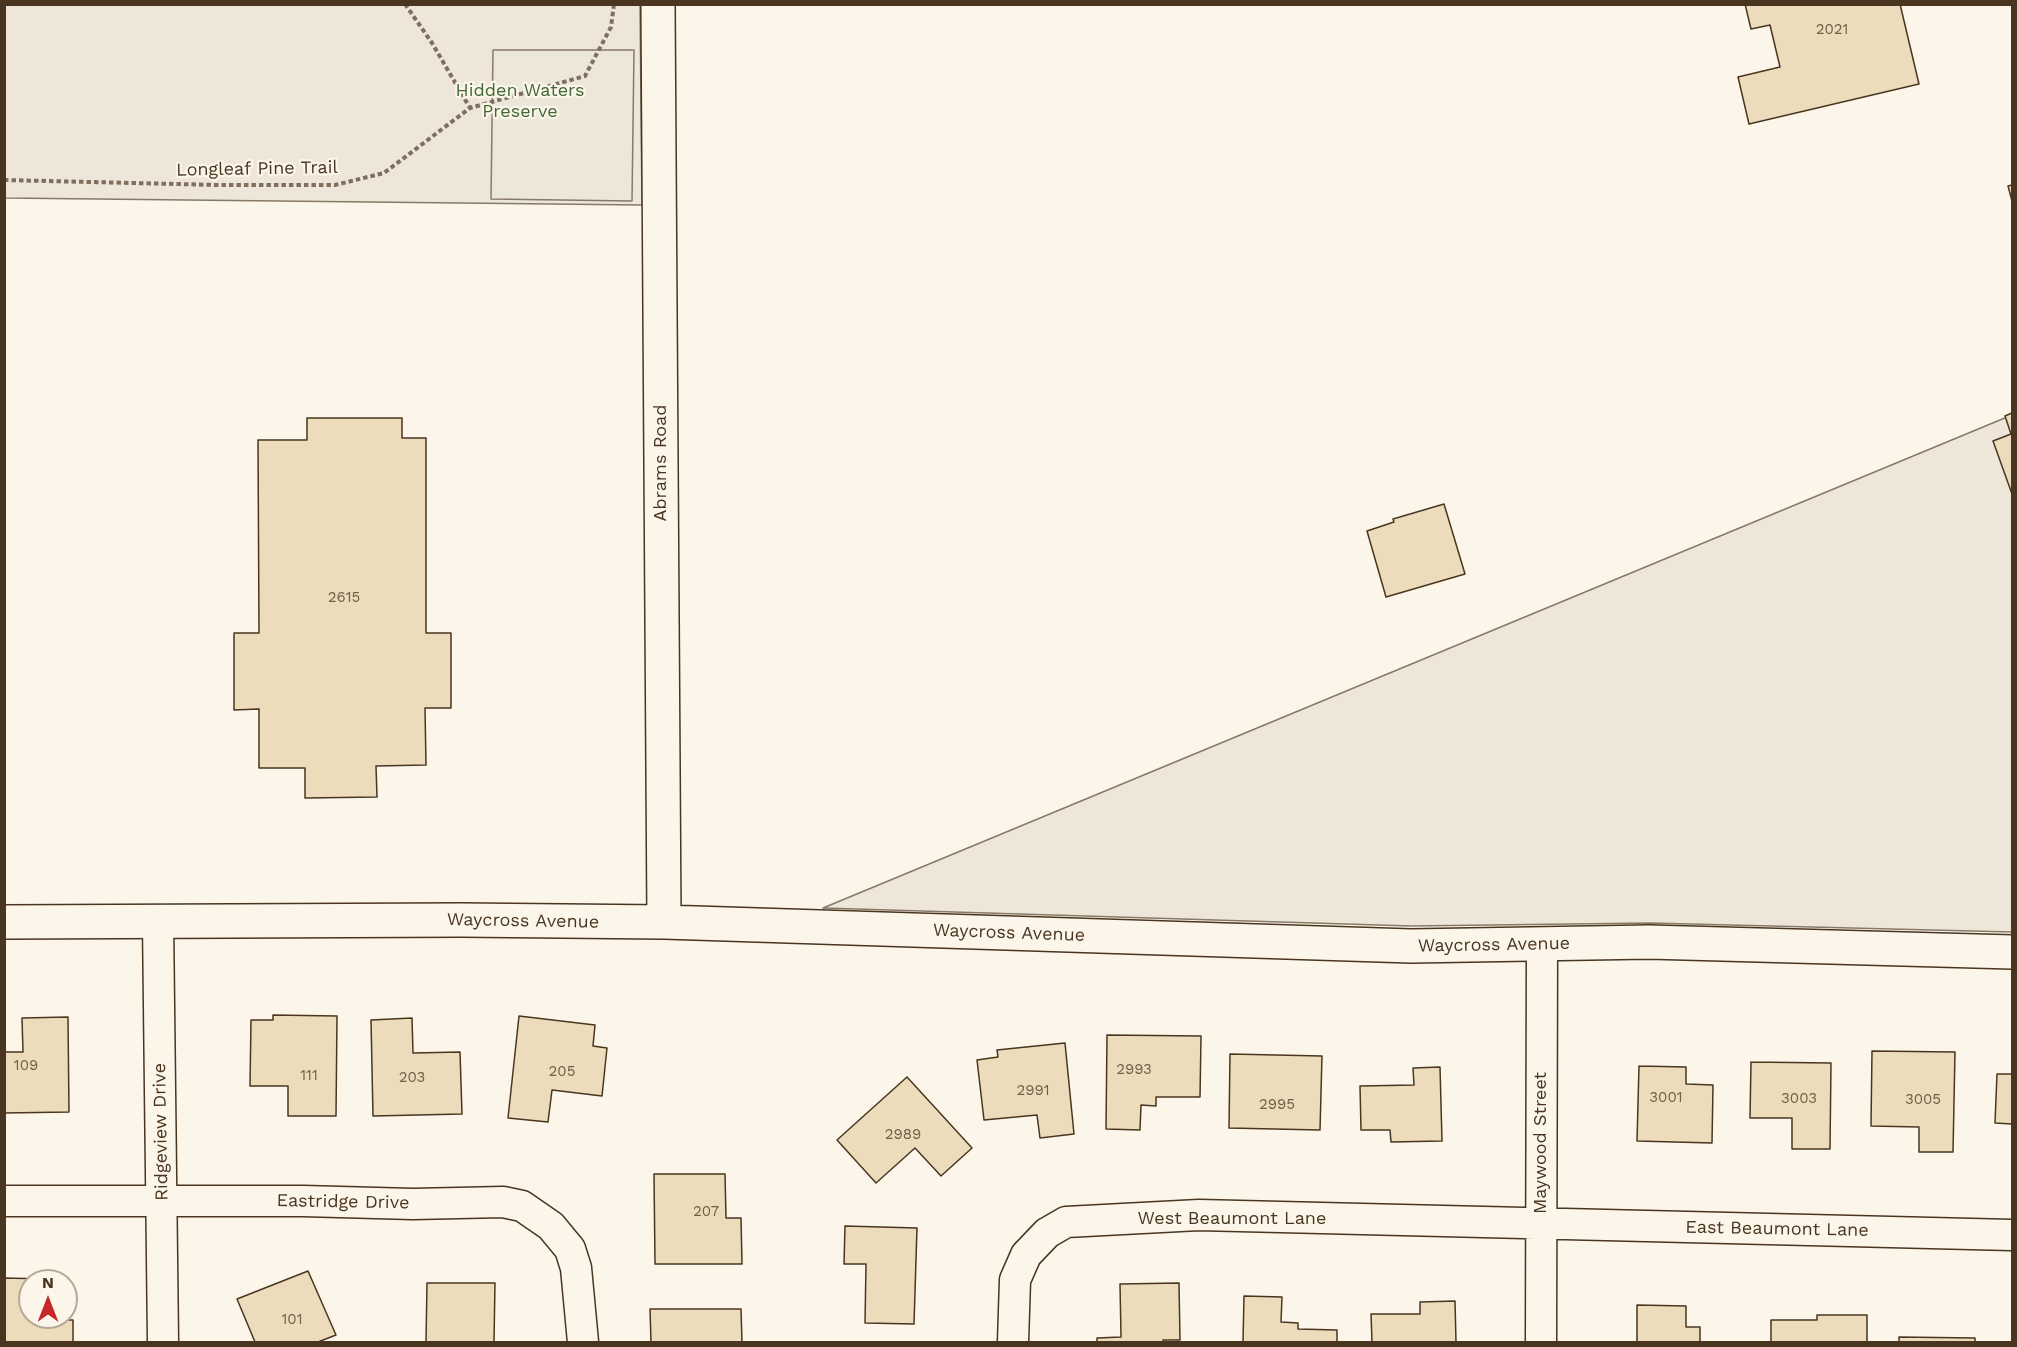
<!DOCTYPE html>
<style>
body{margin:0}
#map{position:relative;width:2017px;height:1347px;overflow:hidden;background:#fbf6e9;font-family:"Work Sans",sans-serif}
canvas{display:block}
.frame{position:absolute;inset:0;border:6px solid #4a3520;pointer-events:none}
.north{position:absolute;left:18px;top:1269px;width:60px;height:60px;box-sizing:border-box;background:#fbf6e9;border:2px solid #b4a999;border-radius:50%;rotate:0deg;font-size:16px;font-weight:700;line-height:24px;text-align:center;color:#4a3520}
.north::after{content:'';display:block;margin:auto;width:21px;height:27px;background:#c62828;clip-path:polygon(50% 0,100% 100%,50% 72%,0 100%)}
</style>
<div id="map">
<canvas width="2017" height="1347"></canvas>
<div class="frame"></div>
<div class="north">N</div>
</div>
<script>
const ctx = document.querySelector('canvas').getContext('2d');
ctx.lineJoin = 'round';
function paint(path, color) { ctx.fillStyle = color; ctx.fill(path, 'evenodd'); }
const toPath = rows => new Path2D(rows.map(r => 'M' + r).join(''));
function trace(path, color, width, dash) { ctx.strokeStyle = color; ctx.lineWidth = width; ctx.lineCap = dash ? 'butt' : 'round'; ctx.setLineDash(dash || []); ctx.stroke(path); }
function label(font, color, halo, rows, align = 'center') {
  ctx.font = font + ' "Work Sans",sans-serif'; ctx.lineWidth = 4.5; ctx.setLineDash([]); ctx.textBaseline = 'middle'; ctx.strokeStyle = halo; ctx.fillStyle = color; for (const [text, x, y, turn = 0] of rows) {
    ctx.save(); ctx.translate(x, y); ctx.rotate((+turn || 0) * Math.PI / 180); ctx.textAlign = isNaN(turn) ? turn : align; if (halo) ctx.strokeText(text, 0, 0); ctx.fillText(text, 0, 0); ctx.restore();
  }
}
const green = toPath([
 [5,5,640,5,642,205,5,198,5,5],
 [2012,415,2012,932,1650,923,1411,926,823,908,2012,415]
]);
paint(green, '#ede6d9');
trace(green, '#887966', 1.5);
const parking = toPath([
 [493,50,634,50,632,201,491,199,493,50]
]);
paint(parking, '#ede7d9');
trace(parking, '#887966', 1.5);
const building = toPath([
 [1745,4,1900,4,1919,84,1749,124,1738,77,1780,67,1770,25,1751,29,1745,4],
 [2012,185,2012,201,2008,186,2012,185],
 [2012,413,2012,494,1993,441,2011,434,2005,416,2012,413],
 [307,418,402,418,402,438,426,438,426,633,451,633,451,708,425,708,426,765,376,766,377,797,305,798,305,768,259,768,259,709,234,710,234,633,259,633,258,440,307,440,307,418],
 [1444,504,1465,574,1386,597,1367,531,1394,522,1393,519,1444,504],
 [273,1015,337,1016,336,1116,288,1116,288,1086,250,1086,251,1020,273,1020,273,1015],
 [519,1016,595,1025,593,1046,607,1048,602,1096,552,1090,548,1122,508,1118,519,1016],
 [68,1017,69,1112,4,1113,4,1052,23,1052,22,1018,68,1017],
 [412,1018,413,1053,460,1052,462,1114,373,1116,371,1020,412,1018],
 [1107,1035,1201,1036,1200,1097,1156,1097,1156,1106,1141,1105,1140,1130,1106,1129,1107,1035],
 [1065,1043,1074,1134,1040,1138,1037,1115,984,1120,977,1060,998,1057,997,1050,1065,1043],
 [1872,1051,1955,1052,1953,1152,1919,1152,1919,1127,1871,1126,1872,1051],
 [1230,1054,1322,1056,1320,1130,1229,1128,1230,1054],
 [1751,1062,1831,1063,1830,1149,1792,1149,1792,1118,1750,1118,1751,1062],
 [1639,1066,1686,1067,1686,1084,1713,1085,1712,1143,1637,1141,1639,1066],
 [1440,1067,1442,1141,1391,1142,1390,1130,1361,1130,1360,1086,1414,1085,1413,1068,1440,1067],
 [1997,1074,2012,1074,2012,1124,1995,1123,1997,1074],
 [907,1077,972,1148,941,1176,915,1148,876,1183,837,1140,907,1077],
 [654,1174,725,1174,726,1218,741,1218,742,1264,655,1264,654,1174],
 [845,1226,917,1228,914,1324,865,1323,866,1264,844,1264,845,1226],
 [308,1271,336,1335,318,1342,255,1342,237,1299,308,1271],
 [4,1278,47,1279,47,1281,30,1281,30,1317,46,1317,46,1320,73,1320,73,1342,4,1342,4,1278],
 [427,1283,495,1283,494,1342,426,1342,427,1283],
 [1179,1283,1180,1340,1163,1340,1163,1342,1097,1342,1097,1338,1121,1337,1120,1284,1179,1283],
 [1244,1296,1282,1297,1281,1322,1298,1323,1298,1329,1337,1330,1337,1342,1243,1342,1244,1296],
 [1455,1301,1456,1342,1372,1342,1371,1314,1420,1314,1420,1302,1455,1301],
 [1637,1305,1686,1306,1686,1327,1700,1327,1700,1342,1637,1342,1637,1305],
 [650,1309,741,1309,742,1342,651,1342,650,1309],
 [1817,1315,1867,1315,1867,1342,1771,1342,1771,1320,1817,1320,1817,1315],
 [1899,1337,1975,1338,1975,1342,1899,1342,1899,1337]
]);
paint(building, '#ecdcbc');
trace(building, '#4a3520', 1.5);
const minor = toPath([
 [158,921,163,1342],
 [4,1201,303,1201,413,1204,503,1202,522,1206,551,1226,570,1249,576,1268,583,1342],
 [1013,1342,1015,1280,1026,1255,1047,1233,1066,1222,1199,1215,2012,1235],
 [1541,1342,1542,944]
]);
const tertiary = toPath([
 [658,4,664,922],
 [4,922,461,920,664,922,1411,946,1649,942,2012,952]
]);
trace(minor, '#4a3520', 33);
trace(tertiary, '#4a3520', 36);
trace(toPath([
 [405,4,432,43,470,108],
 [4,180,219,185,335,185,384,173,470,108,585,76,611,27,614,4]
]), '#7f6f5c', 4, [4.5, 3]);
trace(minor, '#fbf6e9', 30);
trace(tertiary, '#fbf6e9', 33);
label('15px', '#725f47', null, [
 ["2021",1832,30],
 ["2615",344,598],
 ["109",26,1066],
 ["2993",1134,1070],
 ["205",562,1072],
 ["111",309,1076],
 ["203",412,1078],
 ["2991",1033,1091],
 ["3001",1666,1098],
 ["3003",1799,1099],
 ["3005",1923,1100],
 ["2995",1277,1105],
 ["2989",903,1135],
 ["207",706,1212],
 ["101",292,1320]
]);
label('18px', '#436837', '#fbf6e9', [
 ["Hidden Waters",520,91],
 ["Preserve",520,112]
]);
label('18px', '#4a3520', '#fbf6e9', [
 ["Longleaf Pine Trail",257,169,-1],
 ["Abrams Road",661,463,-90],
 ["Waycross Avenue",523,921,1],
 ["Waycross Avenue",1009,933,2],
 ["Waycross Avenue",1494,945,-1],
 ["Ridgeview Drive",161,1132,-91],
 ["Maywood Street",1541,1143,-90],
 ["Eastridge Drive",343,1202,1],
 ["West Beaumont Lane",1232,1219],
 ["East Beaumont Lane",1777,1229,1]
]);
</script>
